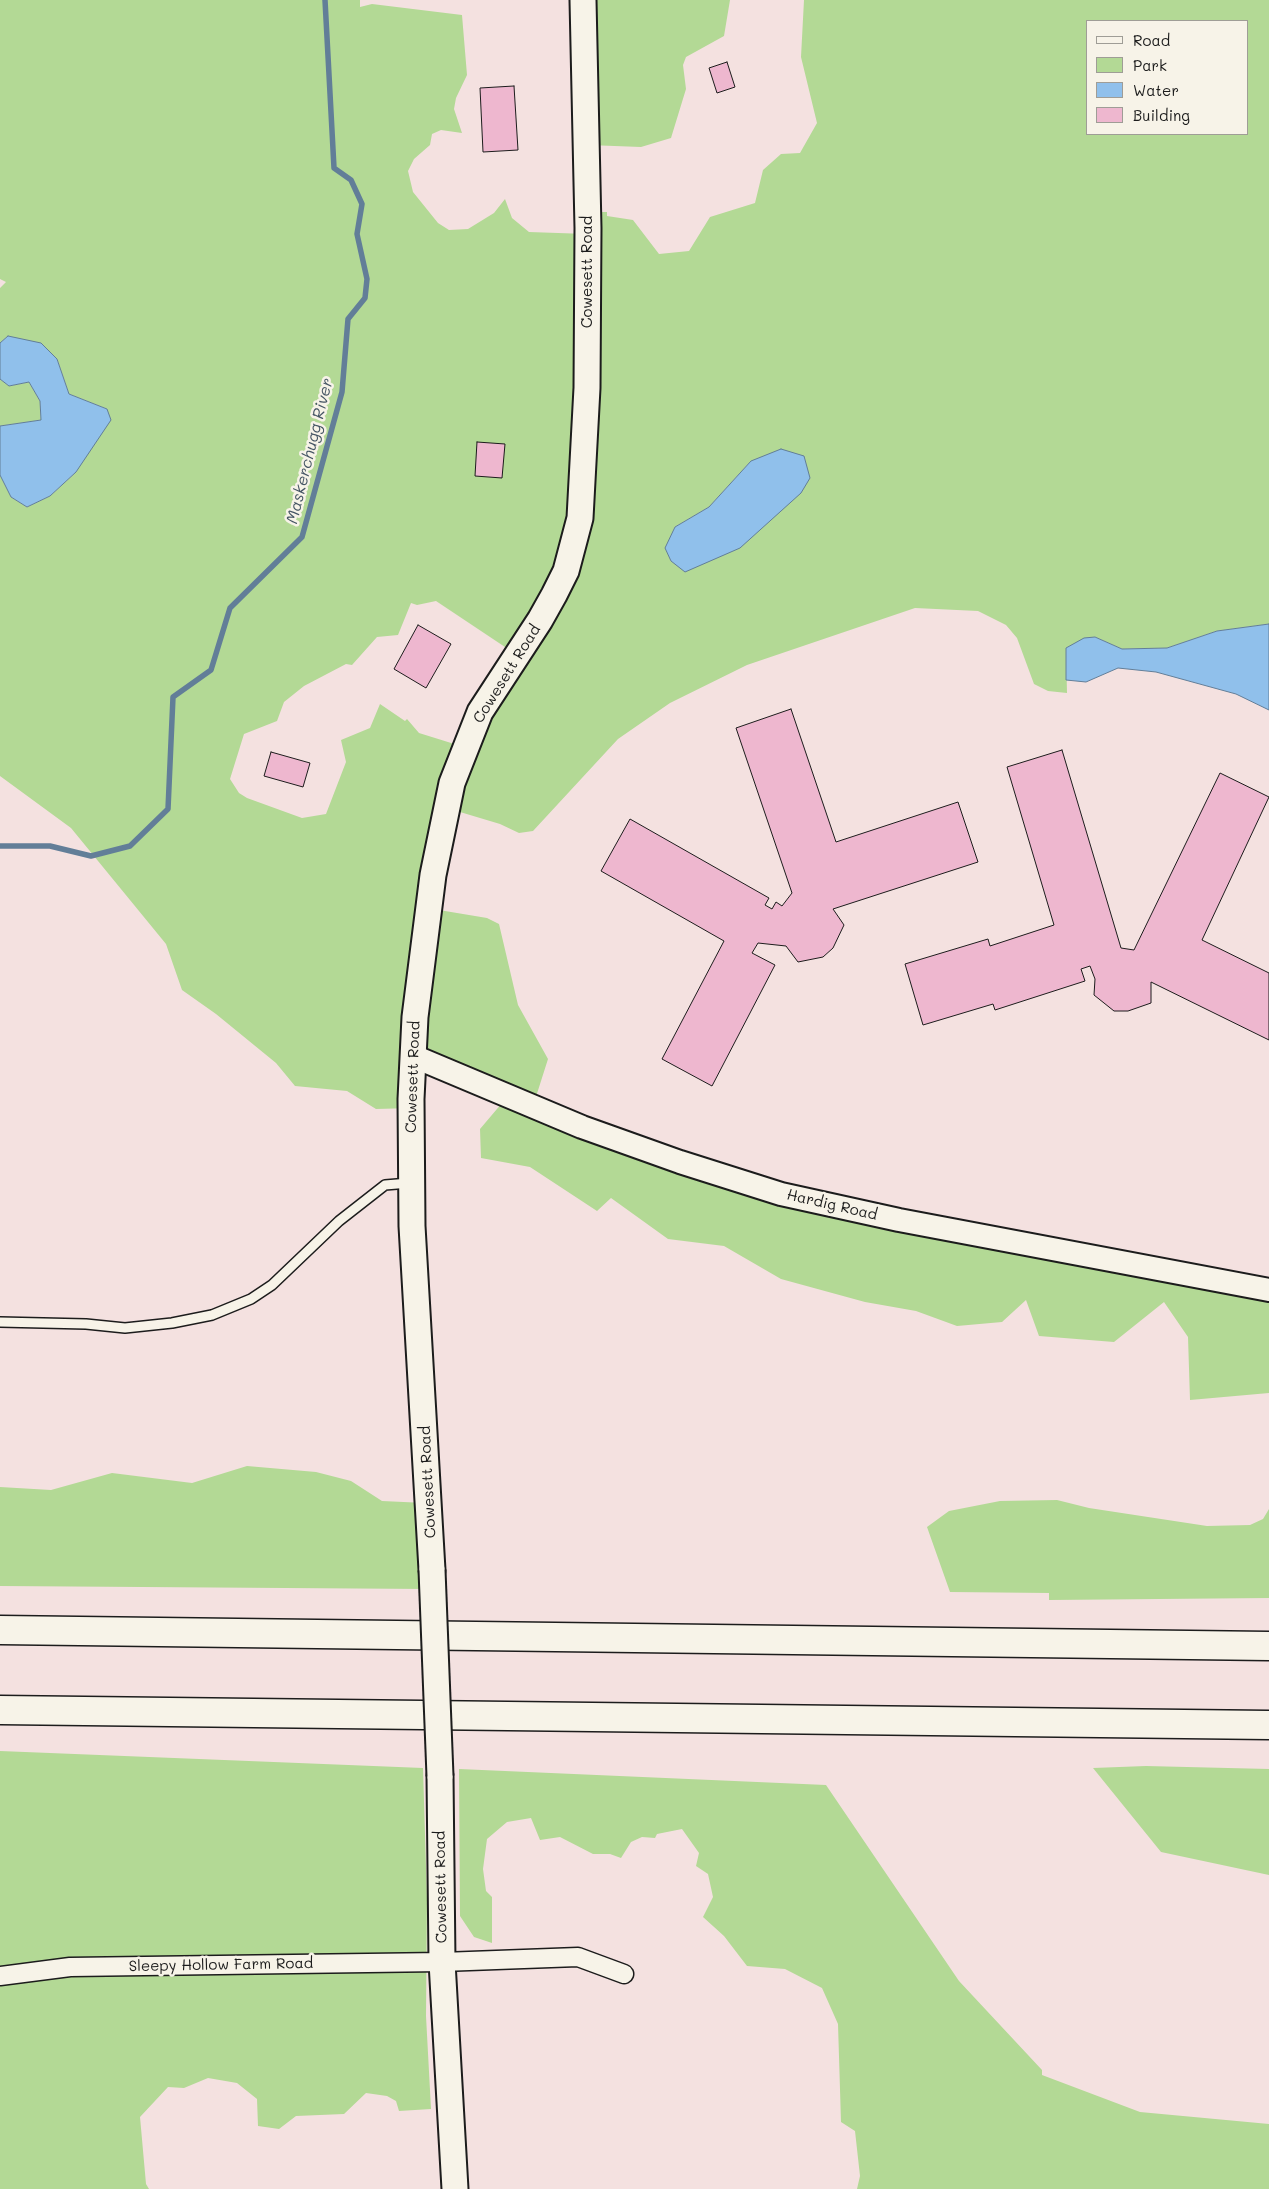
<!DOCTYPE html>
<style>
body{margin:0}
#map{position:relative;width:1269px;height:2189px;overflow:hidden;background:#f4e1e0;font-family:Mali,sans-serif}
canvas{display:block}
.legend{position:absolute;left:1086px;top:20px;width:162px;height:115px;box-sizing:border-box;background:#f7f3e8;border:1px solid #9f9d96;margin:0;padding:6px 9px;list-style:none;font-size:15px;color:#1c1c1c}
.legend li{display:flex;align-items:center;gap:10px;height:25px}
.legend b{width:25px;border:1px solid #9f9d96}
</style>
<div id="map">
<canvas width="1269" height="2189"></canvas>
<ul class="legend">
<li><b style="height:6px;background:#f7f3e8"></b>Road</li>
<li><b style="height:14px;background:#b3d995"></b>Park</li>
<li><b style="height:14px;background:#90c0eb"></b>Water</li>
<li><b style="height:14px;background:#eeb7cf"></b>Building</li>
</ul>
</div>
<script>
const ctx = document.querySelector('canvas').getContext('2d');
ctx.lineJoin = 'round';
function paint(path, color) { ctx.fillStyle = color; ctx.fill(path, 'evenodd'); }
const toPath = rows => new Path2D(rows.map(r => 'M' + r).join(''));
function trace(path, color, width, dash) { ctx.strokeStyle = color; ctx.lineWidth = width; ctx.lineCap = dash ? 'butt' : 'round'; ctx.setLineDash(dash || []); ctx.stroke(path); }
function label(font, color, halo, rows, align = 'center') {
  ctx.font = font + ' Mali,sans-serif'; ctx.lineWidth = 5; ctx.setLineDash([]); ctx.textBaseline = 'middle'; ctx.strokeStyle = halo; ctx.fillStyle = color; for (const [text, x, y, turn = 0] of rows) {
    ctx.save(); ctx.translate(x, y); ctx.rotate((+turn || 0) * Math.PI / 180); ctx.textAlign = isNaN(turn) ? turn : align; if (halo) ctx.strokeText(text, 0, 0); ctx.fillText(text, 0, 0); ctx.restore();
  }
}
paint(toPath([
 [0,0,360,0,360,7,372,4,462,15,467,75,456,98,454,109,462,133,441,130,432,134,430,145,414,159,408,171,413,192,438,223,449,230,468,229,494,213,505,199,512,218,529,232,587,234,590,212,607,212,607,216,633,220,659,254,689,251,710,217,755,203,763,170,781,154,800,153,817,123,801,57,804,0,1269,0,1269,624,1217,631,1167,648,1122,649,1095,637,1066,648,1067,693,1048,691,1034,684,1017,638,1006,625,978,611,915,608,747,665,670,703,618,739,533,831,519,833,500,824,450,809,433,909,487,918,499,924,518,1005,548,1059,534,1103,683,1163,1269,1290,1269,1393,1190,1400,1188,1337,1164,1302,1114,1342,1039,1336,1026,1300,1002,1322,957,1326,916,1311,865,1302,781,1279,724,1246,668,1239,611,1198,597,1211,530,1167,481,1158,480,1129,508,1096,429,1062,414,1072,413,1108,376,1109,347,1091,295,1086,276,1063,216,1014,182,990,166,944,71,828,0,776,0,475,11,497,27,507,50,496,76,472,107,409,69,394,57,359,8,336,0,343,0,288,6,282,0,279],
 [1088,21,1248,21,1248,134,1088,134],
 [751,461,671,561,666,549,675,527,709,507],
 [436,601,517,655,464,747,419,733,407,719,405,721,380,704,370,728,341,740,346,762,326,814,302,818,247,798,239,793,230,779,244,734,277,721,284,702,304,686,346,664,352,665,377,637,398,635,411,603,417,605],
 [585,0,730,0,724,36,686,57,683,65,686,89,671,138,641,147,588,145],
 [0,379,9,386,29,382,40,401,41,420,0,426],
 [247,1466,316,1472,351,1481,382,1501,425,1503,428,1589,0,1586,0,1487,51,1490,112,1473,192,1483],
 [1057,1500,1089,1508,1207,1526,1250,1525,1263,1519,1269,1509,1269,1598,1049,1600,1049,1593,950,1592,927,1527,949,1511,1000,1501],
 [0,1751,423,1768,427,1900,426,2016,431,2109,399,2111,396,2101,387,2096,366,2093,344,2114,296,2116,279,2129,258,2126,257,2099,237,2083,208,2078,184,2088,168,2087,140,2117,146,2184,149,2189,0,2189],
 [1146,1766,1269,1769,1269,1875,1161,1852,1093,1768],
 [459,1769,826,1785,959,1981,1042,2070,1042,2075,1140,2112,1269,2124,1269,2189,857,2189,860,2176,855,2131,841,2122,838,2024,822,1988,785,1969,747,1966,724,1936,703,1917,713,1897,708,1874,696,1866,699,1853,682,1829,657,1834,655,1838,642,1837,631,1842,621,1858,610,1854,593,1854,560,1837,540,1840,531,1818,507,1822,487,1839,483,1869,486,1891,492,1897,492,1943,474,1937,460,1916]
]), '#b3d995');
const water = toPath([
 [8,336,41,343,57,359,69,394,107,409,111,420,76,472,50,496,27,507,11,497,0,475,0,426,41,420,40,401,29,382,9,386,0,379,0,343,8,336],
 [781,449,804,456,810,478,801,493,740,548,685,572,671,561,665,548,675,527,709,507,751,461,781,449],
 [1269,624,1269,710,1236,694,1156,672,1118,668,1086,682,1066,680,1066,648,1084,638,1095,637,1122,649,1167,648,1217,631,1269,624]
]);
paint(water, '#90c0eb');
trace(water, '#627e98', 1);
trace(toPath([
 [0,846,50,846,91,856,130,846,168,809,173,697,211,670,230,608,302,537,342,392,348,319,365,298,367,279,357,234,362,204,351,180,334,168,325,0]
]), '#627e98', 5.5);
const building = toPath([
 [727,62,735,87,717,93,709,68,727,62],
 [514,86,518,150,483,152,480,88,514,86],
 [477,442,505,444,502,478,475,476,477,442],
 [418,625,451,644,426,688,394,669,418,625],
 [791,709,836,842,958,802,978,862,833,909,844,925,833,948,823,957,798,962,786,946,758,943,752,953,775,965,712,1086,662,1059,724,941,601,871,630,819,769,898,765,905,772,909,776,902,782,906,792,893,736,728,791,709],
 [1062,750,1121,948,1134,950,1220,773,1269,797,1202,940,1269,973,1269,1040,1151,982,1151,1003,1128,1011,1114,1011,1094,995,1095,979,1090,966,1081,969,1085,981,995,1010,993,1004,923,1025,905,964,988,939,990,946,1054,925,1007,767,1062,750],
 [271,752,310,763,303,787,264,776,271,752]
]);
paint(building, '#eeb7cf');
trace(building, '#1c1c1c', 1);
const service = toPath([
 [0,1322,86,1324,125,1328,172,1323,212,1315,251,1299,272,1285,339,1221,385,1185,409,1183]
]);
const minor = toPath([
 [0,1976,70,1967,442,1962,578,1957,624,1974]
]);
const tertiary = toPath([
 [413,1056,582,1127,680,1162,781,1194,899,1220,1269,1290]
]);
const secondary = toPath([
 [432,1570,412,1226,411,1099,415,1017,433,875,452,783,480,712,540,620,554,595,566,571,580,518,587,388,588,228,583,0],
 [440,1776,442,1962,455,2189]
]);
const motorway = toPath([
 [0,1630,1269,1646],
 [0,1710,1269,1725]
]);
trace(service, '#1c1c1c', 12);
trace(minor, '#1c1c1c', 21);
trace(tertiary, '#1c1c1c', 26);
trace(secondary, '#1c1c1c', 29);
trace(motorway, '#1c1c1c', 31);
trace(service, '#f7f3e8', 9);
trace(minor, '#f7f3e8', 18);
trace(tertiary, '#f7f3e8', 22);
trace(secondary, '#f7f3e8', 25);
trace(motorway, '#f7f3e8', 28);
const secondaryBridge = toPath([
 [432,1570,440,1776]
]);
trace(secondaryBridge, '#1c1c1c', 29, []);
trace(secondaryBridge, '#f7f3e8', 25);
label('15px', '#1c1c1c', '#f7f3e8', [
 ["Cowesett Road",587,272,-90],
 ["Cowesett Road",507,674,-58],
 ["Cowesett Road",413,1077,-88],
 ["Hardig Road",832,1205,13],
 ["Cowesett Road",428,1482,-93],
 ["Cowesett Road",441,1887,-91],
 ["Sleepy Hollow Farm Road",221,1965,-1]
]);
label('italic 16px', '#455564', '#f7f3e8', [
 ["Maskerchugg River",310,451,-76]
]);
</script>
